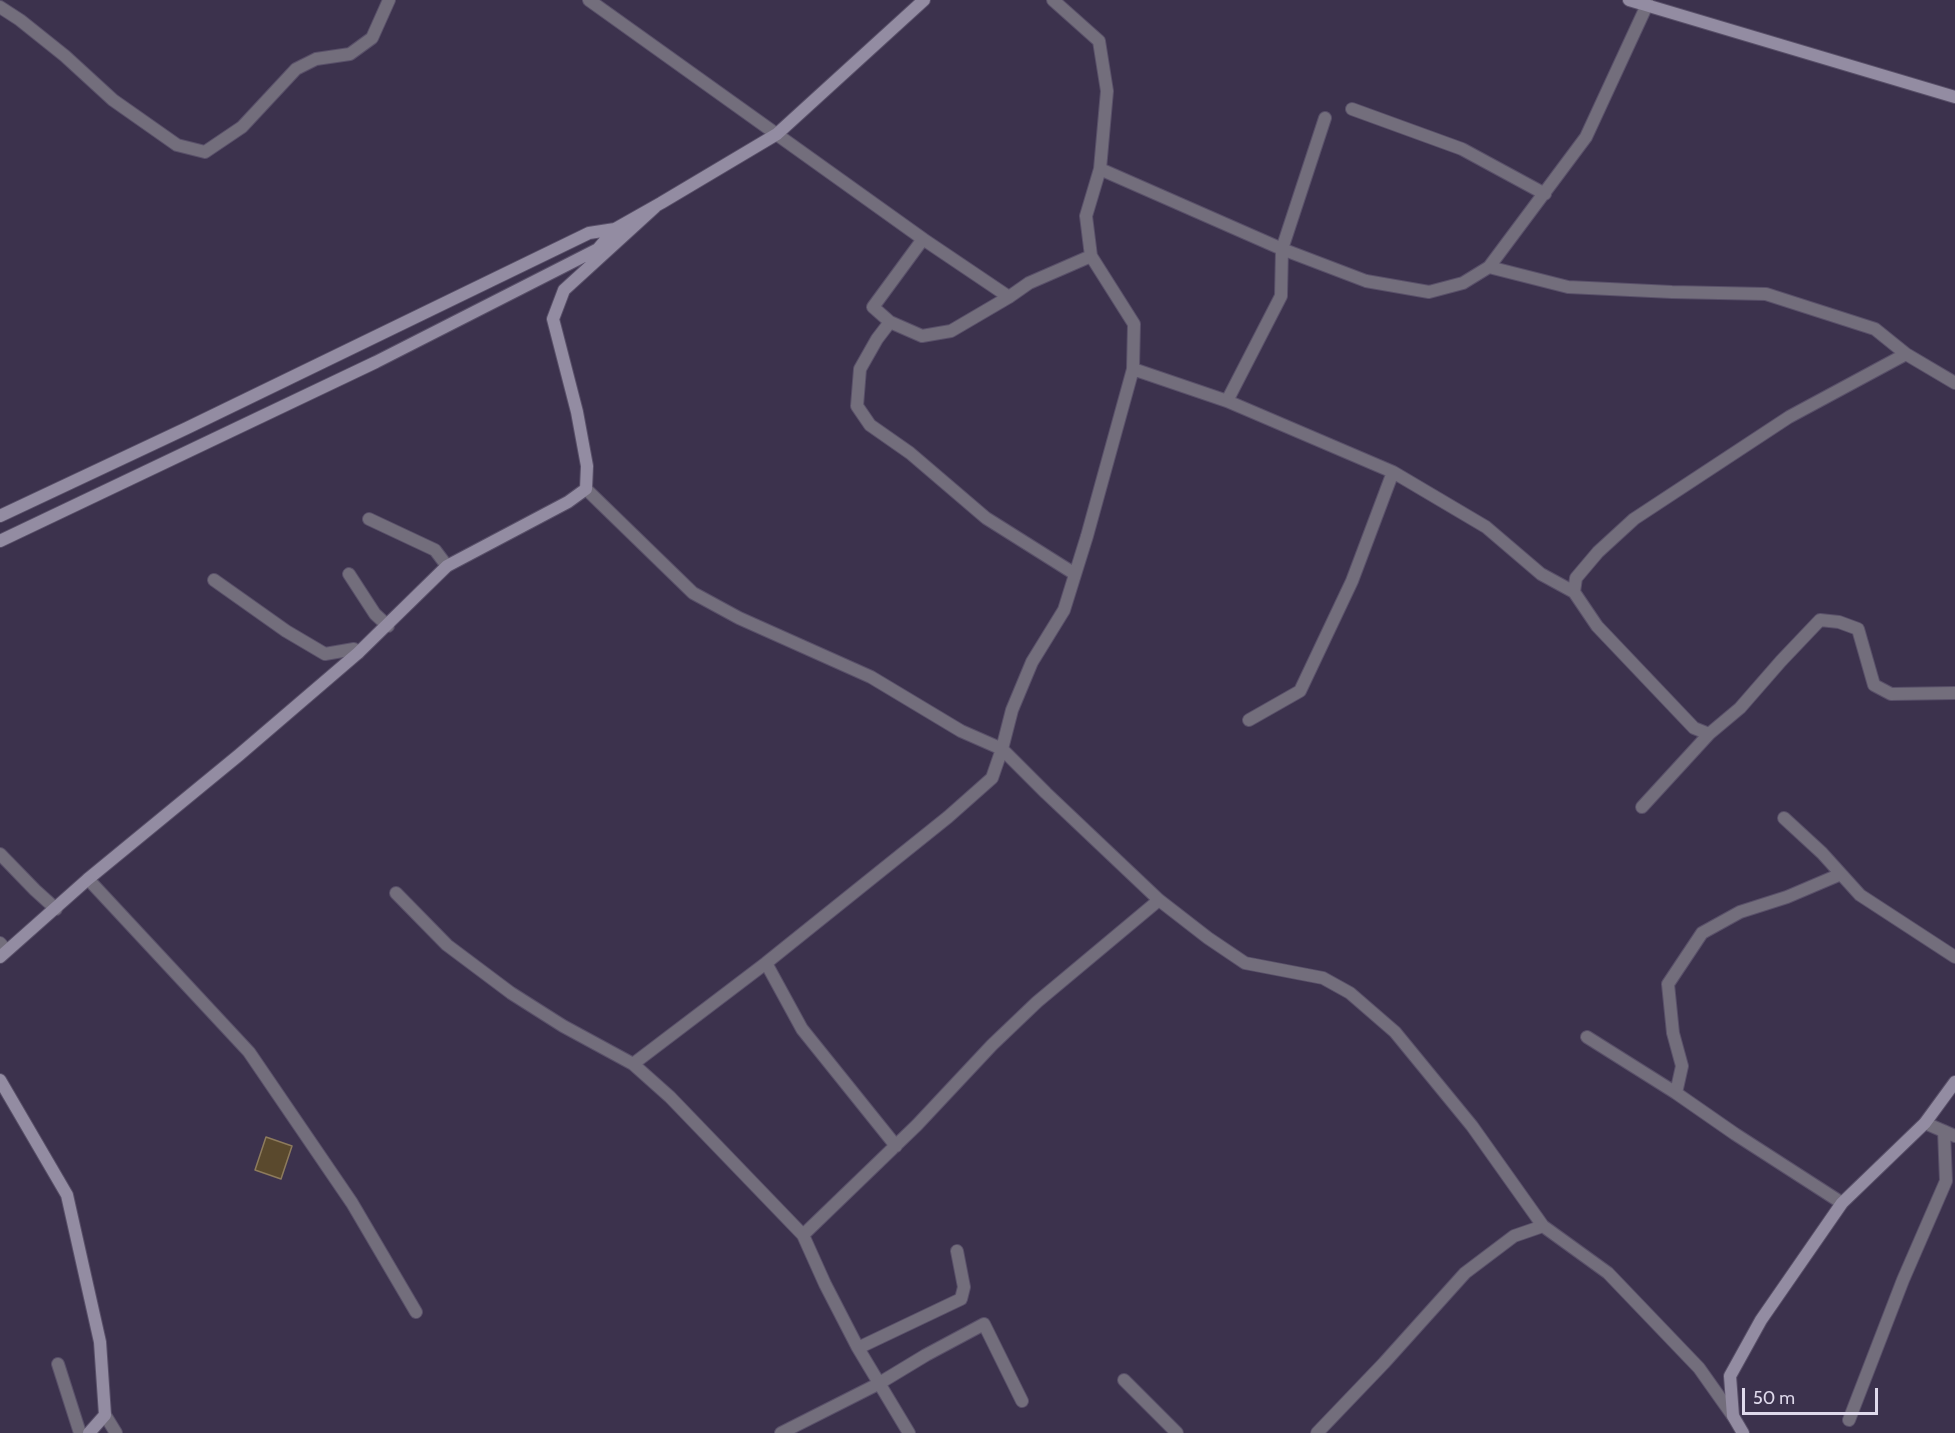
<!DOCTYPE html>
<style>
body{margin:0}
#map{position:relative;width:1955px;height:1433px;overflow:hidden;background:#3c324d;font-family:Cabin,sans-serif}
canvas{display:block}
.scale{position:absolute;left:1742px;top:1388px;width:136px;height:27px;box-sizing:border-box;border:3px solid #dfd9eb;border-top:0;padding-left:8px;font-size:18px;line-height:21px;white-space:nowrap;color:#dfd9eb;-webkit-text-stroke:4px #3c324d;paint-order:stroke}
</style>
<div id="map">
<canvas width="1955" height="1433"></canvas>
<div class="scale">50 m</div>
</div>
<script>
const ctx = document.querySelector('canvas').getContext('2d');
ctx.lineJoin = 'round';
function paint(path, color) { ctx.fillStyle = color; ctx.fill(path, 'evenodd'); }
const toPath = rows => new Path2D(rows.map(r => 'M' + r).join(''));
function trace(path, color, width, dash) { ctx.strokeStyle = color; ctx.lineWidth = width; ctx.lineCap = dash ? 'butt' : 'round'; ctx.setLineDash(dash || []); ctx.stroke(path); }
const building = toPath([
 [266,1137,292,1146,281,1179,255,1170,266,1137]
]);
paint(building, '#5a492d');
trace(building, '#8d7b5d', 1.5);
const street = toPath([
 [589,0,923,239,873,307,890,322,922,336,951,331,1009,297,1029,283,1091,256],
 [1053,0,1099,41,1107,91,1100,169,1086,216,1091,256,1134,324,1133,369,1087,536,1064,610,1032,662,1012,710,1002,749,1046,793,1159,900,1208,938,1245,963,1323,978,1350,993,1395,1032,1472,1126,1543,1226,1608,1273,1699,1368,1733,1416],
 [0,7,20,20,65,56,113,100,177,145,205,152,242,127,296,69,316,59,350,54,372,38,389,0],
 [1352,109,1462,149,1545,194],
 [1100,169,1282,249,1366,281,1429,292,1463,283,1489,267,1586,137,1647,5,1647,0],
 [923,239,1009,297],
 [1489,267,1568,287,1672,292,1766,294,1875,329,1906,354,1955,383],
 [890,322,877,339,860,369,857,406,870,425,910,453,986,518,1075,574],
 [1906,354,1789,417,1634,519,1598,552,1576,578,1574,592,1597,626,1694,728,1709,734,1740,708,1781,661,1820,620,1839,622,1858,629,1874,685,1891,694,1955,693],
 [1133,369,1227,401,1393,472],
 [1227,401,1281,296,1282,249,1325,118],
 [369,519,435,550,447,566],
 [349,574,375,614,388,626],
 [214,580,286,631,325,654,354,649,358,653],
 [1249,720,1300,691,1352,581,1393,472,1486,527,1541,574,1574,592],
 [1642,807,1709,734],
 [1784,818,1822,853,1860,895,1955,957],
 [0,854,35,890,56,909],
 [1841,874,1787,897,1740,912,1702,933,1668,984,1673,1033,1682,1066,1676,1093,1735,1134,1842,1203],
 [88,879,249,1052,352,1203,416,1312],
 [396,893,447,945,511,993,563,1026,633,1064,766,963,948,817,992,778,1002,749,961,731,871,677,739,618,693,593,586,489],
 [0,943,6,950],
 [766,963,802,1029,896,1146],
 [1587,1037,1676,1093],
 [633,1064,670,1097,803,1235,825,1284,858,1348,909,1433],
 [1925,1123,1955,1136],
 [803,1235,917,1125,992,1045,1037,1002,1159,900],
 [858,1348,961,1299,964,1287,957,1251],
 [58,1364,80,1433],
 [1124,1380,1177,1433],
 [105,1415,116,1433],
 [1849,1420,1903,1280,1946,1181,1944,1131],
 [781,1433,878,1384,926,1355,984,1324,1022,1401],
 [1317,1433,1384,1363,1465,1273,1514,1236,1543,1226]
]);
const secondary = toPath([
 [1629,0,1955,97],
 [0,516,187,428,589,233,615,229,661,203,777,134,924,0],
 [0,541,376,362,598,249,615,229],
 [0,957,88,879,239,755,358,653,447,566,568,502,586,489,587,466,577,412,553,319,564,290,655,207],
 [0,1080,67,1195,100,1342,105,1415,89,1433],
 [1743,1433,1733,1416,1730,1376,1761,1320,1842,1203,1925,1123,1955,1082]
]);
trace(street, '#595069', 14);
trace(secondary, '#595069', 14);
trace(street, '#736e7c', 12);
trace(secondary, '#938ca2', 12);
</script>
